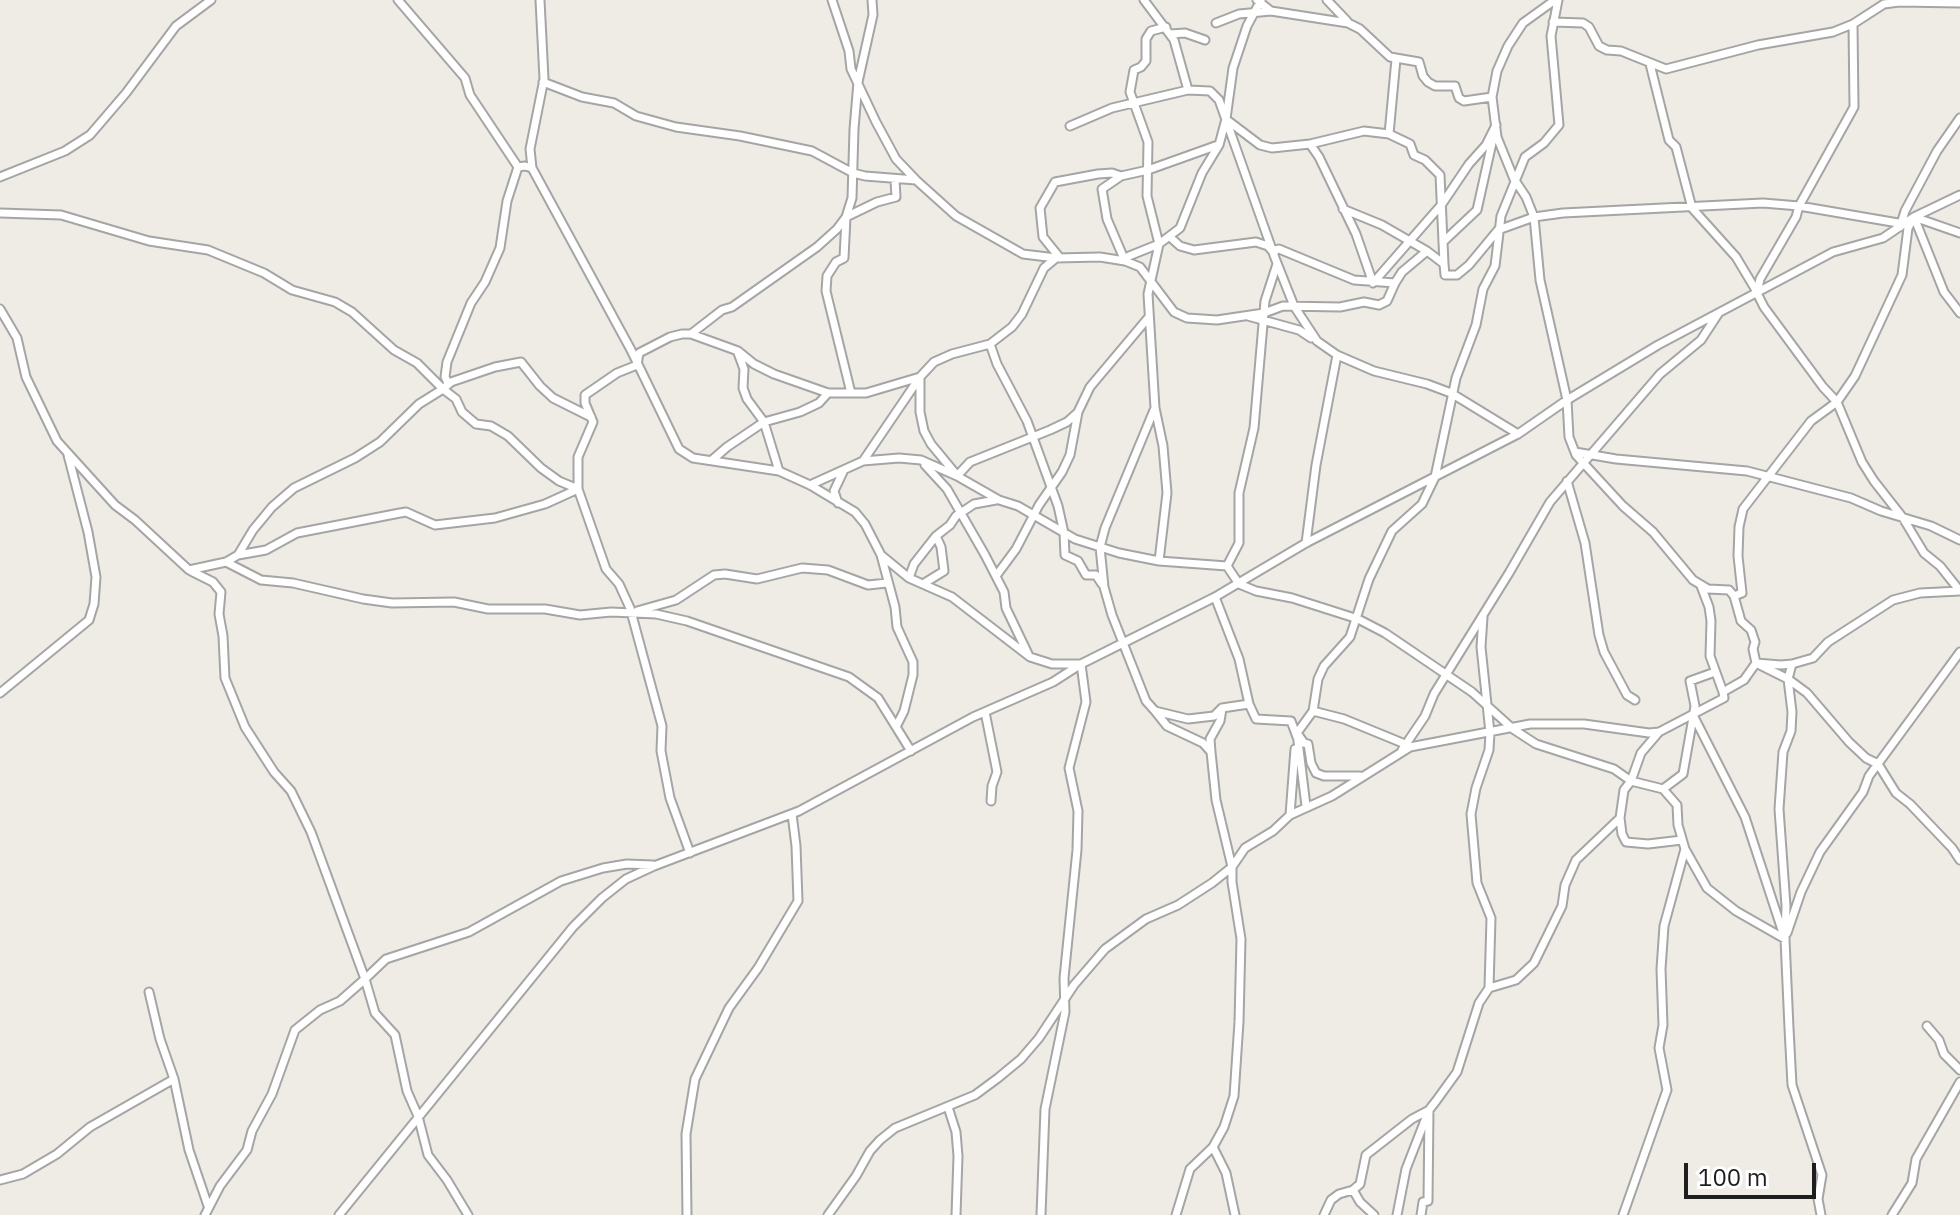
<!DOCTYPE html>
<style>
body{margin:0}
#map{position:relative;width:1960px;height:1215px;overflow:hidden;background:#efece5;font-family:"IBM Plex Sans",sans-serif}
canvas{display:block}
.scale{position:absolute;left:1684px;top:1163px;width:132px;height:36px;box-sizing:border-box;border:4px solid #1e1e1e;border-top:0;padding-left:10px;font-size:24px;line-height:28px;white-space:nowrap;color:#1e1e1e;-webkit-text-stroke:6px #fff;paint-order:stroke}
</style>
<div id="map">
<canvas width="1960" height="1215"></canvas>
<div class="scale">100 m</div>
</div>
<script>
const ctx = document.querySelector('canvas').getContext('2d');
ctx.lineJoin = 'round';
const toPath = rows => new Path2D(rows.map(r => 'M' + r).join(''));
function trace(path, color, width, dash) { ctx.strokeStyle = color; ctx.lineWidth = width; ctx.lineCap = dash ? 'butt' : 'round'; ctx.setLineDash(dash || []); ctx.stroke(path); }
const street = toPath([
 [398,0,465,78,470,95,518,167],
 [540,0,544,79,530,149,532,168,631,350,679,449,693,458,779,471,810,485,855,512,865,524,881,555,909,578,952,597,1030,657,1052,664,1081,664,1086,702,1069,768,1078,811,1077,850,1064,978,1065,1012,1045,1109,1041,1215],
 [832,0,849,51,851,69,876,122,896,159,916,180],
 [1144,0,1174,40,1188,90,1210,91,1219,100,1275,258,1294,306,1317,341,1337,355,1374,371,1427,384,1451,393,1518,434],
 [1257,0,1271,11,1348,23,1360,29,1390,57,1419,62,1423,76,1428,82,1435,86,1455,86,1459,98,1464,101,1492,97],
 [1327,0,1347,21],
 [1555,0,1523,23,1508,46,1497,71,1492,97,1497,137,1514,179,1526,197,1534,217,1540,280,1567,400,1569,437,1576,455,1623,506,1653,532,1693,580,1708,589,1729,590,1734,596,1741,621,1751,630,1755,642,1753,649,1756,663,1788,679,1807,693,1849,742,1866,758,1878,764,1896,793,1910,804,1952,848,1960,860],
 [1553,22,1583,23,1589,27,1599,46,1607,50,1621,51,1666,69,1758,45,1833,32,1853,24,1884,4,1899,2,1960,3],
 [1216,23,1239,14,1271,11],
 [1170,34,1185,33,1205,40],
 [1396,59,1389,134,1410,144,1414,155,1425,160,1440,175,1444,264],
 [1650,64,1669,140,1676,147,1692,208,1736,257,1757,292],
 [543,82,582,97,614,103,636,116,676,127,740,136,812,151,853,173,865,176,916,180,956,216,1023,254,1056,258,1100,257,1125,261,1140,267,1174,312,1187,318,1217,320,1264,313,1283,306,1340,307,1364,302,1379,305,1387,301,1395,283],
 [1227,120,1260,145,1272,148,1310,144,1319,157,1356,234,1373,283,1442,204,1469,164,1486,145,1496,125,1477,210,1443,242],
 [1070,126,1112,108,1188,90],
 [1310,144,1364,131,1389,134],
 [0,177,65,151,90,135,126,93,176,26,211,0],
 [1343,209,1382,225,1427,251],
 [0,213,61,215,149,241,208,250,264,273,292,290,335,302,352,312,394,350,417,363,443,389,451,382,495,367,521,362,540,386,553,398,591,417],
 [1914,217,1944,292,1960,313],
 [1900,227,1905,211,1937,151,1960,118],
 [1170,237,1180,246,1194,250,1256,242,1268,246,1273,252],
 [1274,254,1275,250,1279,249,1354,280,1395,283,1402,272,1427,251,1444,264,1445,275,1457,275,1469,265,1498,230,1534,217,1563,213,1763,203,1799,206,1904,224],
 [1060,258,1043,237,1040,208,1055,182,1098,174,1112,173,1121,176],
 [1125,261,1129,256,1159,244,1180,228,1202,173,1219,145,1226,119,1233,68,1247,26,1261,0],
 [1125,261,1107,219,1102,189,1121,176,1148,170,1218,145],
 [0,309,17,338,26,377,57,441,115,505,135,520,189,570,226,562,238,555,253,530,272,507,294,488,355,458,380,442,419,404,443,389,456,399,462,412,476,424,491,426,508,436,541,468,559,481,578,489],
 [1248,316,1299,330,1311,338],
 [691,334,722,310,732,307,817,247,837,229,846,217,877,202,896,197,895,180],
 [990,344,997,364,1027,421,1058,506,1064,533,1065,555,1078,561,1086,575,1096,575,1102,584],
 [738,353,744,369,743,388,747,399,764,422,779,471],
 [920,380,920,412,924,431,931,444,955,473],
 [448,383,445,377,447,362,471,303,485,282,500,248,507,201,518,167,525,166,532,168],
 [851,393,826,291,827,276,836,262,844,258,846,217,852,198,854,129,858,82,873,15,872,0],
 [1154,410,1105,528,1100,547,1104,587,1112,615,1146,701,1155,711,1188,719,1214,716,1222,708,1249,704,1239,659,1215,597],
 [1575,452,1616,459,1747,471,1851,498,1881,511,1931,526,1960,540],
 [712,460,727,447,764,422,800,412,819,403,828,393],
 [863,461,920,377,934,362,952,354,990,344,1012,327,1022,314,1044,268,1056,258],
 [925,465,947,489,985,555,1004,592,1006,608,1029,656],
 [957,476,970,462,1050,430,1067,422,1077,413],
 [1567,481,1585,543,1599,635,1604,652,1627,695,1635,700],
 [810,485,863,461,899,458,921,460,957,476,999,500,1018,506,1075,539,1119,553,1159,561,1227,566,1239,584,1256,591,1292,598,1358,619,1385,633,1472,692,1513,729,1536,744,1614,769,1631,781,1641,753,1659,732],
 [838,503,834,491,843,472],
 [1306,543,1316,465,1337,355],
 [238,555,266,550,297,533,400,513,406,512,435,525,495,518,545,504,578,489],
 [881,555,895,607,897,627,913,662,913,675,904,711,897,725],
 [1159,561,1167,493,1163,446,1155,408,1148,294,1159,244,1147,196,1148,142,1130,92,1134,70,1141,67,1146,61,1146,39,1151,31,1166,27],
 [226,562,261,580,293,583,363,599,392,603,454,602,488,609,545,609,580,615,611,612,656,614,687,621,849,677,878,698,911,751],
 [1227,566,1239,543,1239,493,1254,428,1265,301,1277,264],
 [191,571,213,582,221,592,219,614,223,636,225,678,245,727,274,772,291,791,311,832,365,979,386,959,469,932,561,881,603,868,627,864,653,865],
 [996,576,1016,549,1039,505,1062,472,1070,455,1078,412,1090,387,1148,318],
 [909,578,914,564,936,536],
 [923,584,944,571,941,547,936,536,950,525,956,516,974,504,996,500],
 [1701,586,1709,607,1711,621,1710,656,1723,692],
 [1734,596,1742,593,1738,556,1739,527,1743,509,1811,421,1837,402,1855,376,1902,275,1908,228,1914,217,1960,233],
 [637,611,676,600,714,575,725,574,757,579,802,568,828,570,868,585,887,583],
 [1483,617,1481,647,1490,733,1489,750,1476,788,1471,814,1477,883,1491,918,1489,988],
 [0,693,89,620,94,604,96,577,88,532,68,455],
 [1249,704,1256,719,1291,721,1297,737],
 [1155,711,1167,726,1203,743,1211,752,1216,800,1232,867,1232,882,1241,939,1239,1022,1234,1096,1224,1127,1213,1147,1190,1169,1176,1215],
 [1313,711,1344,719,1405,744],
 [985,712,997,772,992,786,991,801],
 [1693,715,1745,817,1782,930],
 [1297,733,1313,711,1318,679,1324,666,1350,637,1369,579,1392,531,1422,504,1435,477,1456,378,1476,325,1483,289,1495,266,1501,216,1525,157,1544,143,1559,125,1551,36,1558,0],
 [1402,750,1425,716,1434,694,1509,573,1550,502,1660,374,1701,340,1718,314],
 [1211,752,1210,739,1220,721,1222,709],
 [1663,789,1677,805,1678,825,1685,849,1707,888,1736,911,1785,939],
 [1306,806,1297,733,1304,743,1308,744,1311,763,1316,773,1324,776,1360,776],
 [1290,815,1295,749],
 [1682,840,1648,844,1626,842,1622,834,1620,818,1624,790,1631,781,1663,789,1683,774,1695,706,1690,681,1715,672],
 [690,853,670,798,661,751,662,726,630,608,619,584,606,569,578,489,578,457,593,422,585,403,585,395,617,373,637,365,639,353,670,337,682,334,691,334,738,351,754,364,774,374,828,393,866,393,920,377],
 [1787,933,1801,892,1820,852,1863,792,1869,776,1960,652],
 [149,992,160,1039,174,1079],
 [1927,1026,1939,1040,1944,1054,1960,1070],
 [948,1107,956,1132,958,1156,956,1215],
 [1213,1147,1226,1173,1235,1215],
 [0,1180,23,1174,57,1154,90,1127,174,1079,189,1150,208,1206],
 [1353,1190,1360,1202,1374,1215],
 [205,1215,220,1186,247,1150,252,1131,272,1094,295,1030,320,1010,340,1001,365,979,375,1013,395,1035,407,1091,418,1116,428,1155,447,1180,468,1215],
 [339,1215,573,927,602,898,626,879,654,866,799,811,973,717,1053,682,1081,664,1215,597,1306,543,1518,434,1567,400,1658,345,1833,252,1883,238,1914,217,1960,195],
 [687,1215,686,1134,695,1079,729,1008,758,968,798,901,796,846,792,814],
 [828,1215,856,1176,870,1151,880,1140,895,1128,975,1095,998,1078,1021,1059,1039,1038,1074,985,1105,949,1146,919,1178,905,1212,883,1232,867,1245,848,1273,831,1290,815,1332,796,1410,747,1530,724,1584,724,1649,733,1659,732,1724,698,1723,692,1744,680,1756,663,1781,665,1792,664],
 [1324,1215,1331,1200,1339,1194,1353,1190,1360,1184,1366,1155,1412,1119,1429,1110,1436,1101,1457,1072,1479,1003,1489,988,1516,980,1534,963,1562,906,1565,885,1576,860,1620,818],
 [1397,1215,1406,1169,1429,1110,1428,1201,1423,1202,1421,1215],
 [1623,1215,1667,1090,1659,1048,1663,1025,1661,969,1664,926,1685,849],
 [1821,1215,1818,1199,1822,1175,1792,1085,1789,1028,1785,939,1786,906,1779,809,1783,752,1791,731,1792,712,1788,679,1792,664,1813,658,1828,642,1893,600,1920,593,1960,591,1940,566,1924,553,1903,518,1874,481,1862,462,1837,402,1823,387,1764,307,1757,293,1760,279,1796,217,1799,206,1854,107,1853,24],
 [1892,1215,1912,1183,1916,1159,1960,1082]
]);
trace(street, '#a5a5a5', 11);
trace(street, '#fff', 7);
</script>
